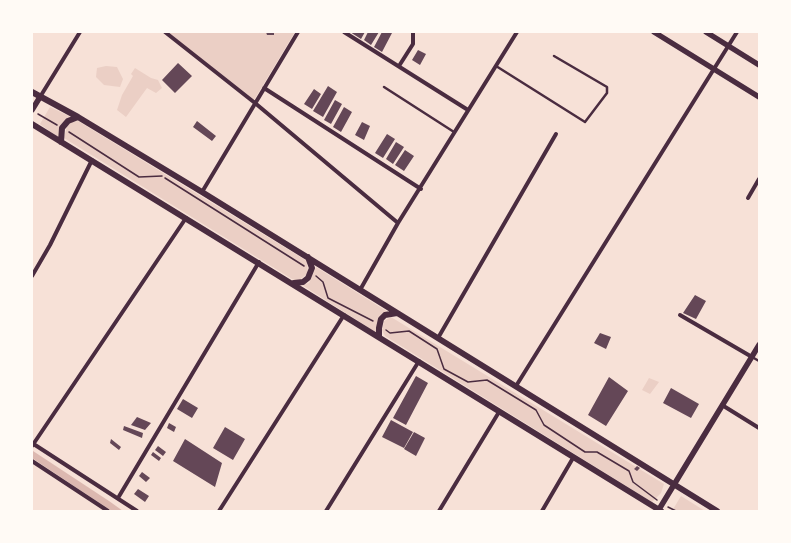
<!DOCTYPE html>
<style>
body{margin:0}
#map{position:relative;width:791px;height:543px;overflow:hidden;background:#f7e1d7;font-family:"PT Sans",sans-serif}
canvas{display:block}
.frame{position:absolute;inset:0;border:33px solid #fffaf5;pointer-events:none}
</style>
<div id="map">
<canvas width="791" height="543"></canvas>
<div class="frame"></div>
</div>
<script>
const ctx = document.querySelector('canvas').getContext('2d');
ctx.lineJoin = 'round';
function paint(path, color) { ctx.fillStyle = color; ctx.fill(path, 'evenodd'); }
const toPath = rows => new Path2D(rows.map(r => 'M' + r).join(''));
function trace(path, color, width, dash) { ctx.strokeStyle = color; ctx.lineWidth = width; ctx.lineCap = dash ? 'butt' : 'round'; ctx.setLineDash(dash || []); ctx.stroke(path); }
paint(toPath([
 [167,32,295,32,254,100],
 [106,66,117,67,123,79,120,87,104,85,96,77,97,68],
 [135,68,151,78,158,80,162,88,156,93,147,88,126,117,117,110,122,95,133,76,131,74],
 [50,107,71,117,59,138,40,124],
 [78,121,307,261,308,273,298,281,292,279,64,138,67,126,72,122],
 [316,267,388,312,377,333,302,285,309,283],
 [391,317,664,484,661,493,652,502,385,336,382,330,384,321],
 [649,378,659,382,650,394,642,390],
 [681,496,705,511,672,511]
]), '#ebcfc5');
paint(toPath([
 [33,451,109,501,123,511,112,511,80,490,32,458]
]), '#dcb8b0');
paint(toPath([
 [266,32,274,32,274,35,267,35],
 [350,32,365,32,361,39],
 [368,32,379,32,371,45,364,40],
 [382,32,392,33,382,52,374,47],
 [418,50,426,54,420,65,412,60],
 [178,63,192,76,175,93,162,80],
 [328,86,337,92,323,117,313,111],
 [314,89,321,94,312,109,304,104],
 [335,100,342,104,331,124,324,120],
 [344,107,352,112,341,132,333,127],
 [197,121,216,136,212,141,193,127],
 [362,122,370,126,364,140,355,135],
 [387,134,395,139,383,158,375,153],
 [396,142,404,147,393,164,386,159],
 [405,150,414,156,404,171,395,165],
 [695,295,706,301,696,319,683,313],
 [600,333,611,337,606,349,594,343],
 [416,376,428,383,406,425,393,418],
 [609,377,628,391,606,426,588,415],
 [671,388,699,404,691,418,663,403],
 [183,399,198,408,192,418,177,409],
 [137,417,151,423,145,430,131,425],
 [391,420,413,432,404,448,382,437],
 [169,423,176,427,174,432,167,428],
 [124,426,143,433,142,438,123,430],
 [225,427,245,439,233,460,213,448],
 [414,432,425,438,416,456,404,449],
 [111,439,121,447,119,450,110,443],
 [185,439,222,463,215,487,173,461],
 [158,446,166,452,163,456,155,450],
 [153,452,161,458,159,461,151,455],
 [637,466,640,468,637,471,634,469],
 [142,472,150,478,146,482,139,476],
 [138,489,149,496,145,502,134,494]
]), '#644757');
trace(toPath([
 [38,114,57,125],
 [69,132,139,177,162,176],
 [165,178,304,266],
 [316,276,323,282,328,298,373,321],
 [386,330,390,333,409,331,437,349,444,369,468,382,487,380,536,410,544,425,585,452,597,452,629,471,633,482,657,500],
 [668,507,676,511]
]), '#4a2c40', 1.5);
trace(toPath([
 [496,66,585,122,607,93,607,87,554,56],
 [384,87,454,132],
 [752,357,759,361]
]), '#4a2c40', 2.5);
trace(toPath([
 [165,32,255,103,398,223],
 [344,32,468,110],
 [399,66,413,44,413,32],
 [264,88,421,189],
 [40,97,80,32],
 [202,192,298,32],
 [748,198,759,179],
 [32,276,50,245,92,160],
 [360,290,398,223,517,32],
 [680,315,752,357],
 [438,338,556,134],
 [516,386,737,32],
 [722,405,759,428],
 [32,443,137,511],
 [32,446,186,218],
 [32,461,108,511],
 [118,498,259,262],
 [219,511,344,315],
 [326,511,419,361],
 [439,511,499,412],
 [542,511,573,458]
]), '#4a2c40', 4);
trace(toPath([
 [654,32,759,97],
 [706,32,759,65],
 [32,110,40,97],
 [658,511,759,345]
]), '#4a2c40', 5.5);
trace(toPath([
 [32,92,78,117,202,192,717,511],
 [32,124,661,511],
 [61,142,62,128,68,121,78,117],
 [294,283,303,282,308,278,312,268,308,257],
 [379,336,379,328,381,319,385,315,397,313]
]), '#4a2c40', 6);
</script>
